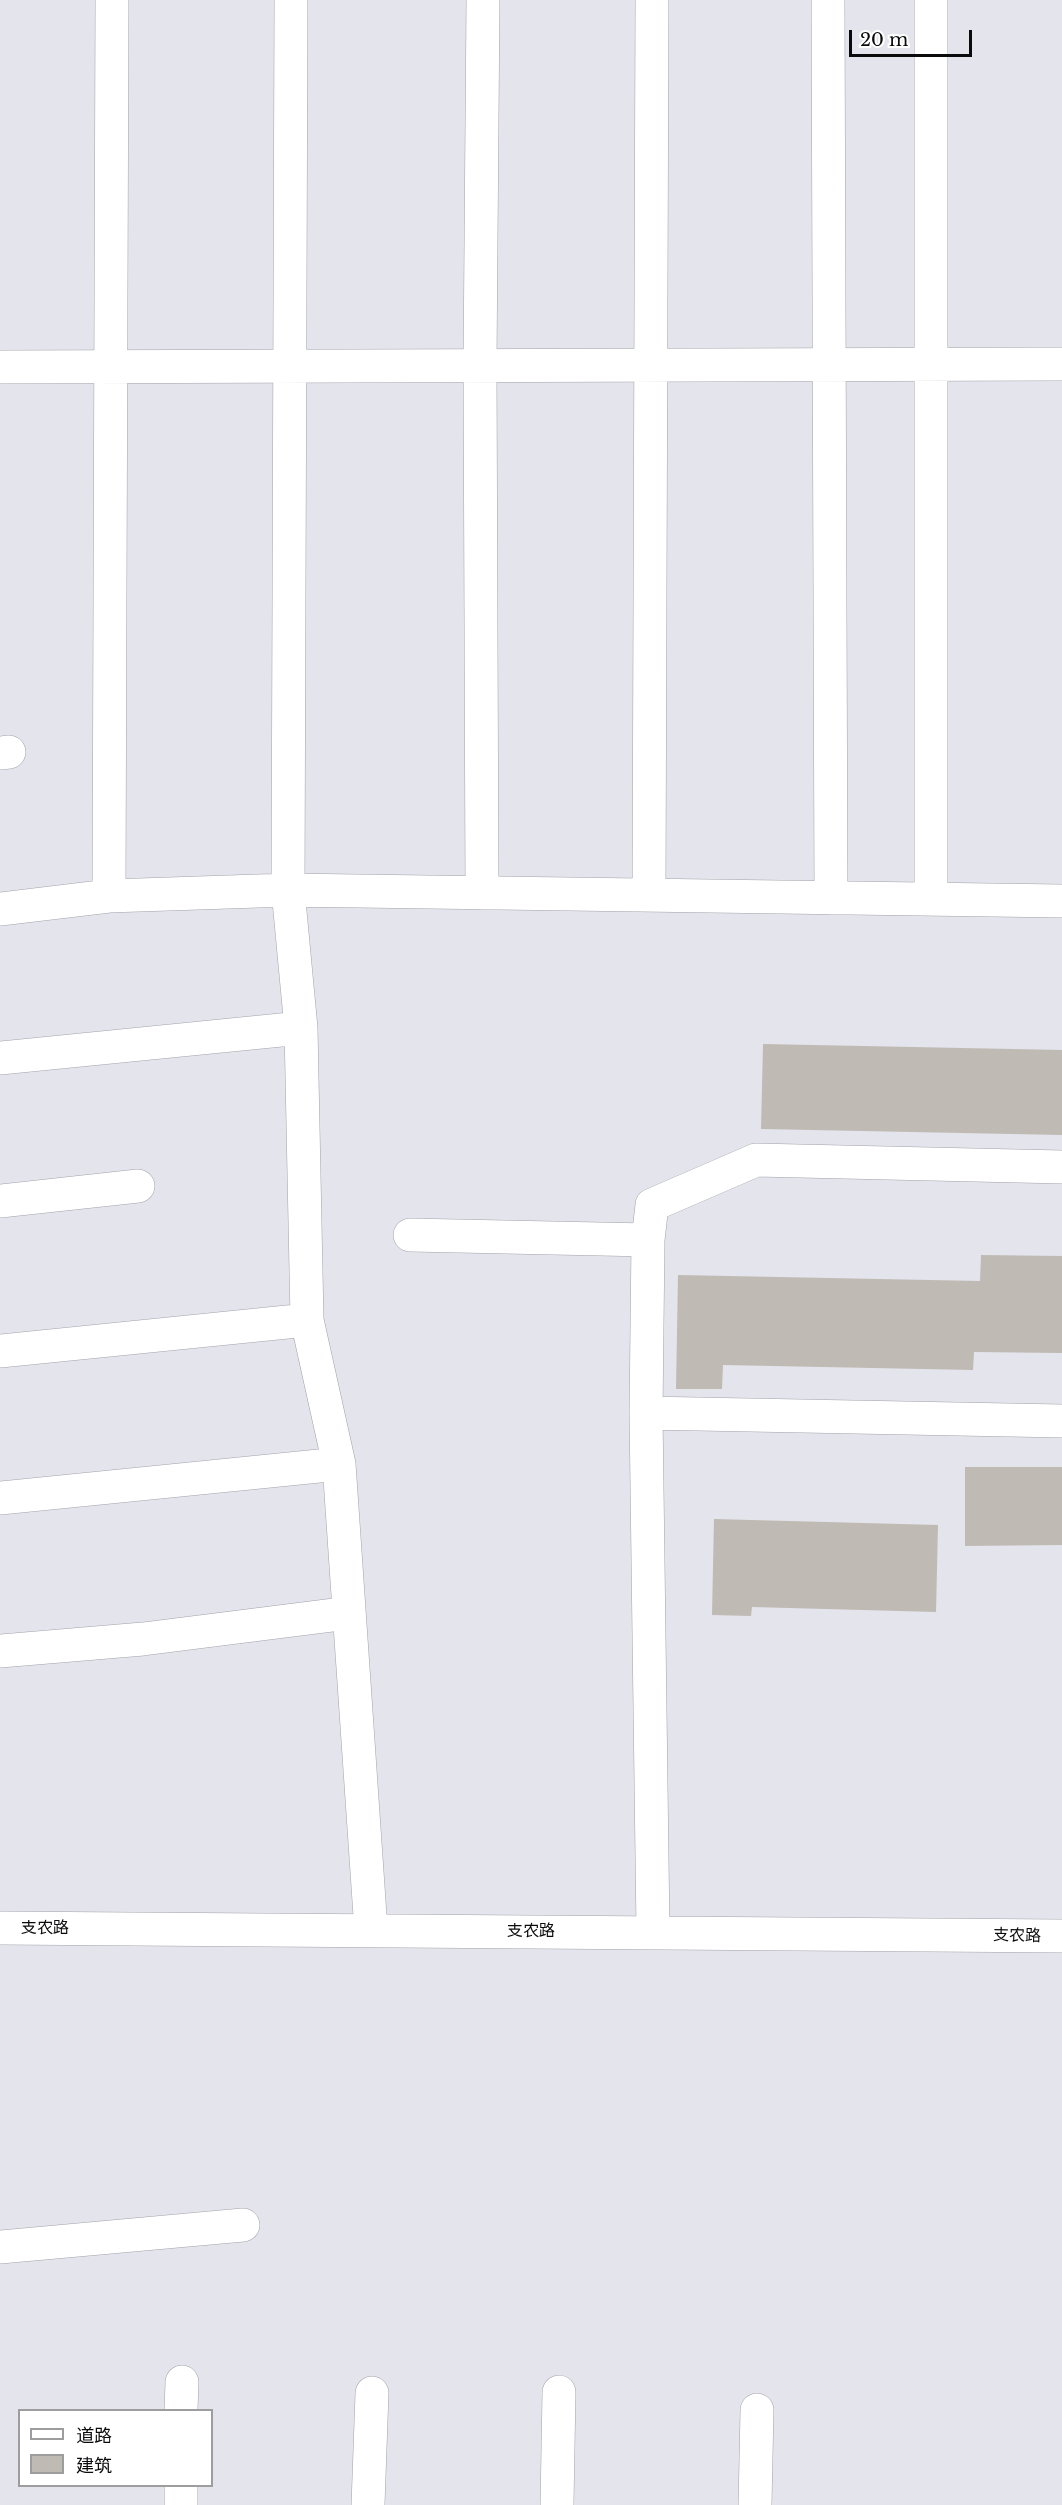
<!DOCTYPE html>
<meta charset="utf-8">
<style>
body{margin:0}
#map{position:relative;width:1062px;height:2505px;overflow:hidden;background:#e3e4ec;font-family:"Libre Baskerville","Noto Sans SC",serif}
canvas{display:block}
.legend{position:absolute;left:18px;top:2409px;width:195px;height:78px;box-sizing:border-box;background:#fff;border:2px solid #9d9d9e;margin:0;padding:8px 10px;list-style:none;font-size:18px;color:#0b0b0d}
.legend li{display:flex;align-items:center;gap:12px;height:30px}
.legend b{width:30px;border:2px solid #9d9d9e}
.scale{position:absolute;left:849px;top:30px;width:123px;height:27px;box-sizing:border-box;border:3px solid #0b0b0d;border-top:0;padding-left:8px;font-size:18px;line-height:21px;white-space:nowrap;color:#0b0b0d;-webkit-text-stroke:4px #fff;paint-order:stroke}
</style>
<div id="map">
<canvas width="1062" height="2505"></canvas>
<ul class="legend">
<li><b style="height:8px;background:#fff"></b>道路</li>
<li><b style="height:16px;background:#c0bab4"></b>建筑</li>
</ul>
<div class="scale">20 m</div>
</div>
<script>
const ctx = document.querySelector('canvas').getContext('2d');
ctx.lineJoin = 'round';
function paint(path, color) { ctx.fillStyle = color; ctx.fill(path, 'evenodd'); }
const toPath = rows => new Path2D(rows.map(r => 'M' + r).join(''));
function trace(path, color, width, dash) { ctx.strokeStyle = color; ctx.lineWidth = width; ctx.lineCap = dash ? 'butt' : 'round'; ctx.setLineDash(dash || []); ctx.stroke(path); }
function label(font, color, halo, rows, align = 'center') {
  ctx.font = font + ' "Libre Baskerville","Noto Sans SC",serif'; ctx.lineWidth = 6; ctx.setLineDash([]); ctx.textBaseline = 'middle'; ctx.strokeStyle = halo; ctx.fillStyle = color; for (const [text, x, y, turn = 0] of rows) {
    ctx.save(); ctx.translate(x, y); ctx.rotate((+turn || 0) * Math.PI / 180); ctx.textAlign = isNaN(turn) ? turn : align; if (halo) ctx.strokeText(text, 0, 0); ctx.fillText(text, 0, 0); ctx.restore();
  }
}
paint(toPath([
 [763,1044,1062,1050,1062,1135,761,1129],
 [981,1255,1062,1256,1062,1353,974,1352,973,1370,723,1365,722,1389,676,1389,678,1275,980,1281],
 [965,1467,1062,1467,1062,1545,965,1546],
 [714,1519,938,1525,936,1612,752,1607,751,1616,712,1615]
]), '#c0bab4');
const minor = toPath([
 [291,0,288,890,301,1028,307,1320,339,1464,371,1930],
 [828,0,831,898],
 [0,367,1062,364],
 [0,753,9,752],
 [482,893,480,364,483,0],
 [649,895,652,0],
 [109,896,112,0],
 [931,899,931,0],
 [0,909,109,896,288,890,1062,901],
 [0,1058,301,1028],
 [0,1201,138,1186],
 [410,1235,648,1240,646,1413],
 [648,1240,652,1205,756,1160,1062,1167],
 [0,1351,307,1320],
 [0,1498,339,1464],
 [0,1651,143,1639,349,1613],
 [0,1928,1062,1936],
 [653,1931,646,1413,1062,1421],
 [0,2247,243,2225],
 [181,2410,182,2382],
 [181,2505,181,2486],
 [368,2505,372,2393],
 [557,2505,559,2392],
 [755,2505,757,2410]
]);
trace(minor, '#a2a2aa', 34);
trace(minor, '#fff', 33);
label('16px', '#0b0b0d', '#fff', [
 ["支农路",45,1928],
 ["支农路",531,1931],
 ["支农路",1017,1936,1]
]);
</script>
